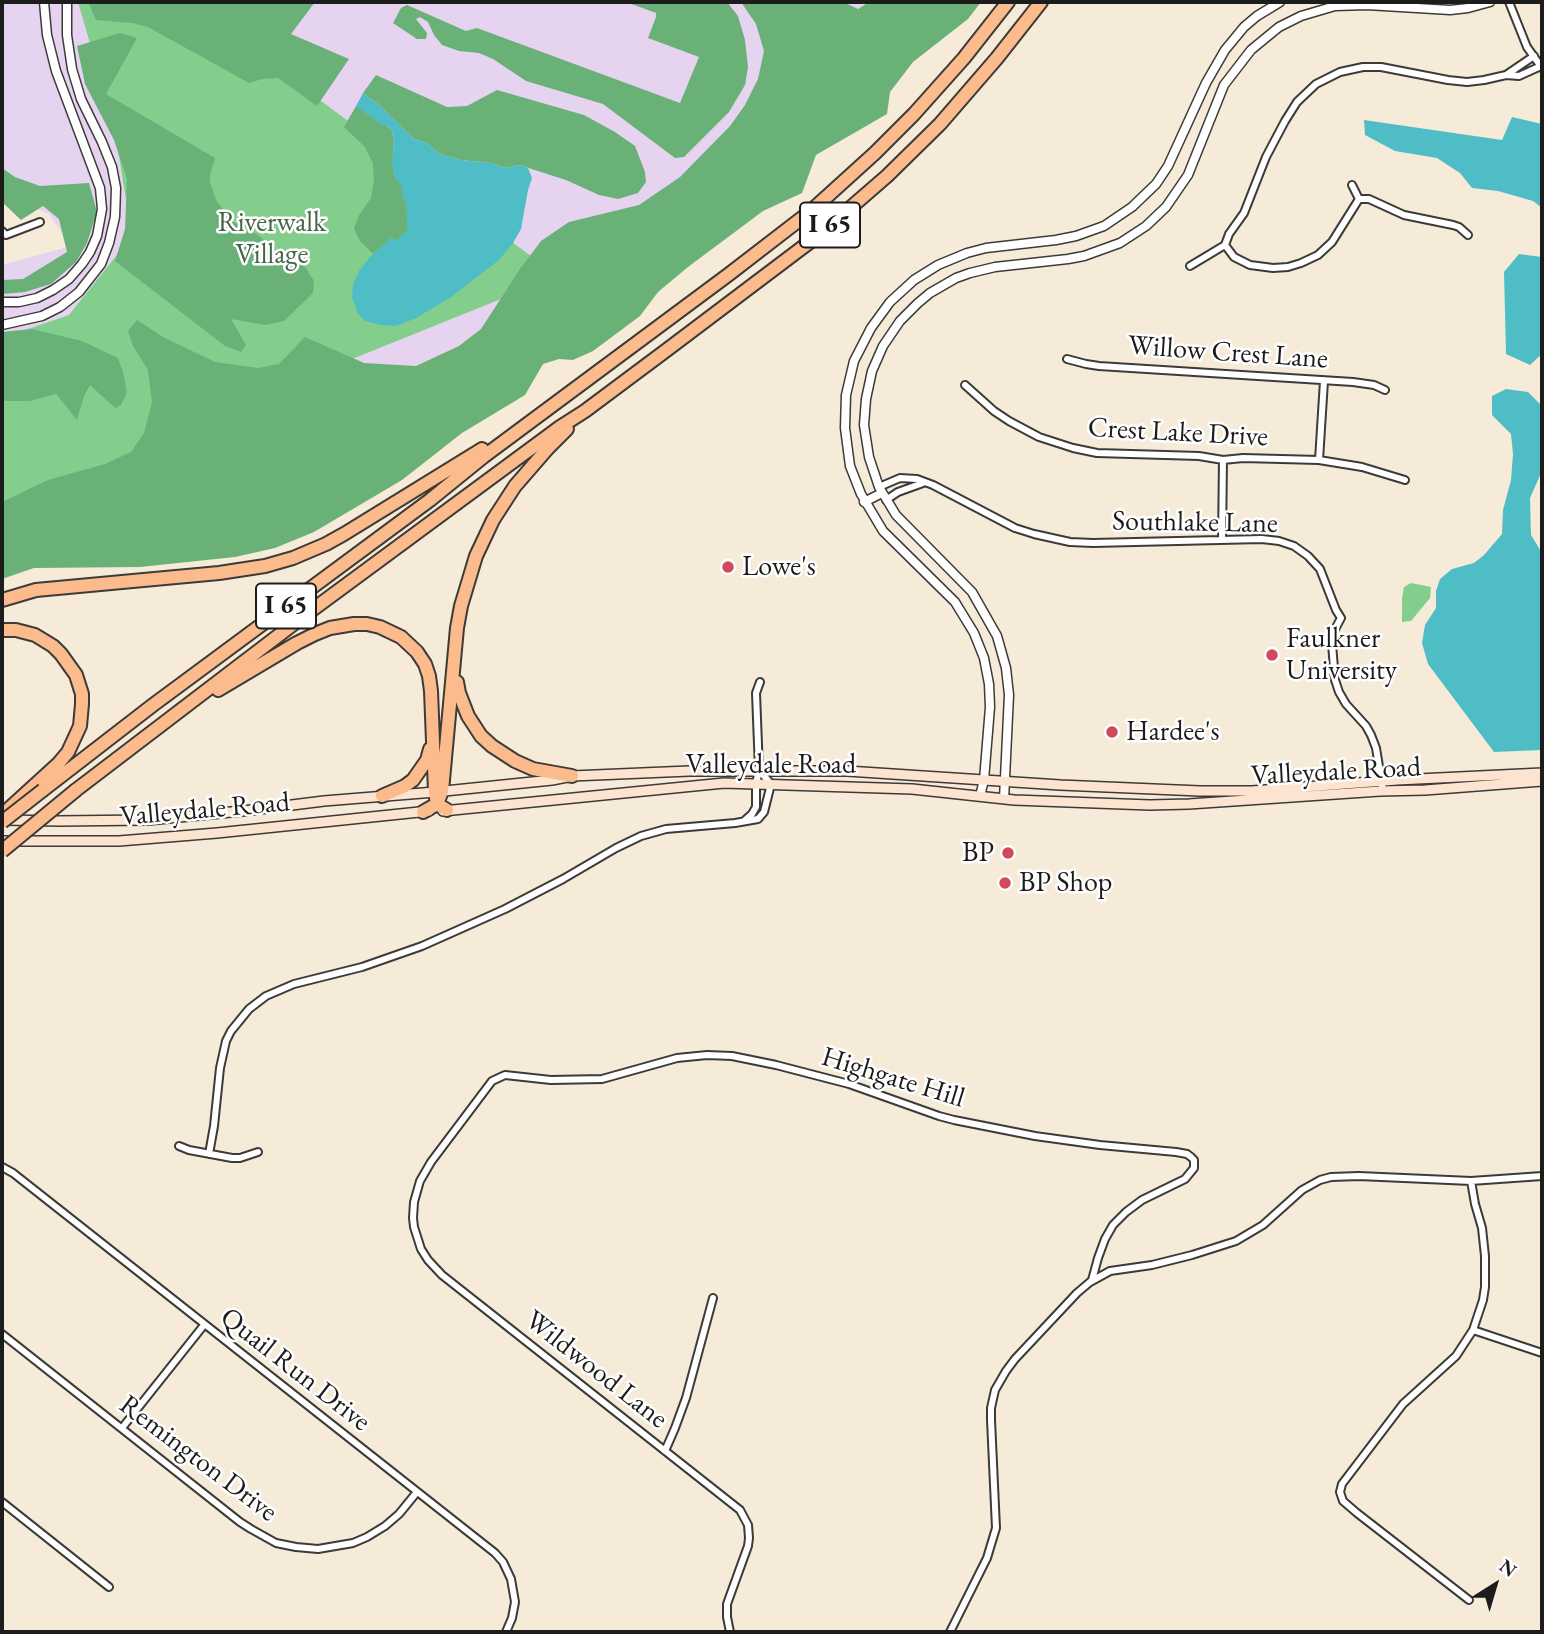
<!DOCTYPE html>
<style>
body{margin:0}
#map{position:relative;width:1544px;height:1634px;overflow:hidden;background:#f6ebd8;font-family:"EB Garamond",serif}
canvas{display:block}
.frame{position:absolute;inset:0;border:4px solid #1c1c1c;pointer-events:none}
.north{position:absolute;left:1460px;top:1550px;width:70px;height:70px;-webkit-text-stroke:5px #fff;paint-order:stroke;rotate:37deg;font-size:19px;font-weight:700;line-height:28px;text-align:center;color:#1c1c1c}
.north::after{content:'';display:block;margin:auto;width:24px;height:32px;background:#1c1c1c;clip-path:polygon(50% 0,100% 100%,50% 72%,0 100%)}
</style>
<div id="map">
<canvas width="1544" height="1634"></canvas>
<div class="frame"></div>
<div class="north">N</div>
</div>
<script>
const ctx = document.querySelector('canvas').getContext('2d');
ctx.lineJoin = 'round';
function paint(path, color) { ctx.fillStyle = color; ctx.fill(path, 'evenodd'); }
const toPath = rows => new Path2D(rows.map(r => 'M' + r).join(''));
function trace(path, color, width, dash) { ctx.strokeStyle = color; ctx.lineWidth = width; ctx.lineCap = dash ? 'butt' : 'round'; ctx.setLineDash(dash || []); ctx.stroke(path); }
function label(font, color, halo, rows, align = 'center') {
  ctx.font = font + ' "EB Garamond",serif'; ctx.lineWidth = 5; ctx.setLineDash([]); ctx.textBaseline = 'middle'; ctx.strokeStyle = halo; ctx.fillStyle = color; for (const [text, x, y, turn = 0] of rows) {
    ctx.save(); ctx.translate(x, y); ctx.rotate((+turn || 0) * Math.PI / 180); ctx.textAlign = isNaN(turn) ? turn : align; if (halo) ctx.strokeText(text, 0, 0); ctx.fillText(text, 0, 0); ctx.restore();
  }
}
paint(toPath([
 [2,2,906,2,610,290,329,416,2,525,2,265,71,246,49,214,2,194]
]), '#e6d3f0');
paint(toPath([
 [78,2,187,2,558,276,181,428,2,526,2,338,69,315,132,236,114,126],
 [1411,583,1431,587,1430,598,1411,621,1402,622,1402,598,1404,587]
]), '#83ce8c');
paint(toPath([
 [88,2,315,2,291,34,349,59,317,106,278,78,262,79,249,83,148,27,132,23,96,20],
 [626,2,727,2,738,16,745,40,748,67,745,85,729,112,684,157,675,158,603,104,526,81,493,59,479,53,459,51,442,45,434,35,428,22,420,17,416,19,427,33,426,39,417,39,393,23,401,8,407,5,466,31,477,28,680,103,699,57,648,38,656,17,656,13],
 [741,2,843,2,858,9,869,2,981,2,968,19,913,62,890,92,887,114,816,155,802,193,763,211,688,267,658,292,640,316,593,351,573,360,559,359,543,364,525,395,462,433,402,480,314,532,275,548,235,557,140,567,34,568,2,579,2,502,48,480,105,464,131,452,144,433,152,402,148,370,133,346,128,331,137,320,163,337,215,362,258,368,279,364,305,337,364,363,416,366,459,346,481,329,520,269,541,241,569,222,639,205,680,177,730,126,745,105,758,79,764,51,756,24],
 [120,33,137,38,106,94,215,158,210,175,210,183,217,202,233,222,258,235,292,264,304,265,314,281,313,293,284,321,265,325,231,319,246,345,241,352,225,346,115,261,125,229,127,179,114,140,85,84,77,46],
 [376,75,447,107,467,106,497,90,584,115,615,132,635,146,645,172,646,182,638,193,618,199,599,195,566,180,519,165,506,168,491,163,461,160,439,154,427,143,414,139,378,104,363,93],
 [356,106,387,126,392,131,394,143,392,162,395,177,402,186,402,194,406,203,408,230,397,241,391,238,373,254,360,241,354,229,359,215,371,198,374,180,373,164,365,147,344,127],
 [2,168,15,177,40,186,89,183,97,212,87,243,76,262,51,284,25,292,2,294,2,280,23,279,67,252,59,219,43,206,21,220,2,202],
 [32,329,82,341,118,358,123,372,127,392,121,405,115,408,90,385,84,396,77,420,56,394,30,401,5,401,2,399,2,332]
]), '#6ab178');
paint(toPath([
 [363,93,378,104,414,139,427,143,439,154,461,160,491,163,506,168,519,165,528,168,532,178,528,190,521,229,513,243,499,260,451,297,416,318,396,326,380,325,365,321,358,314,352,297,353,285,359,271,369,258,391,238,397,240,408,230,406,203,402,194,402,186,395,177,392,162,394,143,392,131,387,126,382,125,356,106],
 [1512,117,1542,124,1542,208,1533,201,1498,191,1472,188,1460,173,1437,158,1395,151,1365,135,1364,120,1502,140],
 [1519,254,1542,257,1542,354,1530,365,1506,354,1504,272],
 [1506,389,1528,392,1542,406,1542,471,1530,498,1531,535,1542,553,1542,750,1494,752,1428,664,1422,643,1425,625,1436,608,1436,591,1440,579,1452,569,1474,563,1484,555,1502,534,1503,510,1511,480,1513,454,1511,434,1492,415,1492,396]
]), '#4ebdc5');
const minor = toPath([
 [1509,2,1527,47,1542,68],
 [1506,75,1534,56],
 [1352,185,1359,199],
 [1359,199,1369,199,1404,215,1453,225,1459,227,1468,235],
 [2,231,6,235,40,222],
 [1225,245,1234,257,1250,265,1273,268,1288,267,1301,263,1318,255,1332,242,1359,199],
 [1190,266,1225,245,1229,234,1244,213,1266,157,1285,121,1297,102,1316,84,1340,72,1363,67,1381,67,1448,80,1467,82,1484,80,1506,75,1519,76,1541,66],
 [1067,359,1086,364,1099,366,1353,382,1374,385,1385,390],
 [965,385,994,411,1009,421,1039,437,1073,448,1097,453,1199,456,1223,460,1243,458,1319,460,1362,467,1405,480],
 [1319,460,1324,381],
 [879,487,900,478,917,479,933,485,1015,528,1034,534,1070,542,1093,543,1262,539,1279,541,1294,546,1308,556,1320,569,1336,610,1341,618,1334,631,1332,644,1335,680,1339,692,1346,704,1366,726,1371,735,1376,748,1383,791],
 [886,500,898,492,923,483],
 [1222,540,1223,460],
 [744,821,752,814,756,807,756,784,759,770,756,693,760,682],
 [179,1146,189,1150,232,1158,240,1158,258,1152],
 [209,1154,214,1126,220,1068,226,1041,231,1031,249,1009,266,996,294,984,362,967,422,946,505,909,563,879,616,848,641,836,666,829,735,823,758,819,764,812,771,784,759,770],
 [2,1167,13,1173,495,1553,503,1562,511,1579,515,1602,512,1618,506,1632],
 [1473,1330,1542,1353],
 [2,1334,240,1522,251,1529,276,1543,296,1547,318,1549,353,1543,367,1537,385,1526,399,1514,417,1492],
 [122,1428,204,1325],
 [665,1451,675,1428,686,1398,713,1298],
 [2,1502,109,1587],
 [1469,1600,1357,1513,1343,1501,1340,1492,1342,1484,1403,1404,1456,1356,1473,1330,1483,1300,1485,1287,1485,1256,1482,1228,1475,1204,1471,1181],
 [730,1632,727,1617,727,1604,748,1546,749,1538,748,1525,740,1510,442,1275,428,1260,421,1249,414,1227,413,1218,414,1202,420,1181,431,1162,492,1081,505,1075,551,1080,602,1079,677,1058,707,1055,732,1056,776,1065,849,1084,939,1116,954,1120,1035,1136,1100,1145,1176,1152,1187,1154,1191,1157,1194,1160,1194,1168,1185,1179,1142,1200,1126,1212,1113,1225,1105,1239,1098,1258,1092,1280],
 [950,1632,987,1558,996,1528,991,1420,991,1408,995,1390,1006,1371,1015,1359,1077,1293,1090,1282,1110,1271,1152,1265,1192,1255,1236,1241,1263,1225,1302,1190,1320,1180,1331,1177,1359,1176,1471,1181,1542,1176]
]);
const tertiary = toPath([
 [2,302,19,302,37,298,53,290,69,279,82,264,90,252,97,236,102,209,100,188,56,71,47,35,44,2],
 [2,325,42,316,60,307,79,292,101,264,109,243,115,217,116,188,112,167,102,142,81,99,72,69,67,35,67,2],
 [864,502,882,493],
 [980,796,984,780,990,707,989,684,984,658,974,633,955,602,883,531,861,494,850,466,845,428,846,395,854,361,871,328,890,302,914,280,938,265,967,253,986,248,1056,240,1076,236,1104,226,1132,207,1156,184,1168,166,1206,83,1225,50,1244,27,1257,16,1280,2],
 [1004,799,1009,695,1006,668,997,636,972,592,896,515,879,487,869,457,864,425,866,399,872,371,883,346,900,321,918,303,930,293,956,278,970,273,995,267,1068,259,1084,256,1120,243,1146,226,1166,207,1188,175,1224,85,1251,50,1279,27,1301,16,1335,6,1367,5,1450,10,1468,8,1490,2]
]);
const secondary = toPath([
 [443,811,724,783,912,789,1014,800,1150,805,1189,804,1380,791,1425,790,1542,781],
 [4,820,59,821,148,820,252,810,324,801,435,792,552,780,572,776,689,771,847,771,1060,785,1200,791,1252,791,1397,780,1542,773],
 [2,841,119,841,217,833,429,811]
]);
const motorway = toPath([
 [2,600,36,590,219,573,265,566,293,558,326,544,344,534,482,449],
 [2,630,16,630,35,635,53,646,61,654,76,675,82,694,82,704,80,726,68,752,58,764,2,815],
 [457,682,459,693,468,716,481,736,492,746,515,761,533,769,572,776],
 [218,690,297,643,315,634,330,628,354,624,367,624,380,627,401,637,417,652,425,664,429,676,431,691,435,792,437,804,447,810],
 [43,790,153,705,430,500,483,457,728,275,811,211,875,153,914,114,964,58,1008,2],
 [76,790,304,616,560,427,585,411,668,349,819,235,887,176,940,124,997,58,1041,2],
 [382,796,405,786,413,780,427,760,430,749],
 [423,812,437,804,442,791,457,628,461,606,476,556,493,520,515,486,548,448,567,429]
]);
trace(minor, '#3d3b38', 10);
trace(tertiary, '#3d3b38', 11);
trace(secondary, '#3d3b38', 12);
trace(motorway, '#3d3b38', 16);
trace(minor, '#fff', 6);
trace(tertiary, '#fff', 8);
trace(secondary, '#fde4d1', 9);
trace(motorway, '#fbbb8c', 12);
const motorwayBridge = toPath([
 [2,822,43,790],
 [2,851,76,790]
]);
trace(motorwayBridge, '#3d3b38', 16, []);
trace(motorwayBridge, '#fbbb8c', 12);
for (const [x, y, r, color] of [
 [728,567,7,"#d1495b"],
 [1272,655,7,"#d1495b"],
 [1112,732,7,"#d1495b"],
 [1008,853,7,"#d1495b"],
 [1005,883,7,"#d1495b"]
]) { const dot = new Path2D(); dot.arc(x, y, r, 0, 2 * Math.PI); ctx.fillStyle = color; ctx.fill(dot); trace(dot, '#fff', 2.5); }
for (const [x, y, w] of [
 [830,225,60],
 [286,606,60]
]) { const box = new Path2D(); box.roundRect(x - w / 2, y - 22.5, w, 45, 5); ctx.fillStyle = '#fff'; ctx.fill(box); trace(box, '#1c1c1c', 2); }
label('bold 26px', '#1c1c1c', null, [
 ["I 65",830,225],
 ["I 65",286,606]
]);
label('28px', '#456349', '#fff', [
 ["Riverwalk",272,223],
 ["Village",272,255]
]);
label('28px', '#1c1c1c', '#fff', [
 ["Willow Crest Lane",1228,353,4],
 ["Crest Lake Drive",1178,433,3],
 ["Southlake Lane",1195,523,1],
 ["Valleydale Road",771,765],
 ["Valleydale Road",1336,772,-3],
 ["Valleydale Road",205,810,-5],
 ["Highgate Hill",893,1078,17],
 ["Quail Run Drive",295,1370,38],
 ["Wildwood Lane",596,1370,38],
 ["Remington Drive",198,1459,37]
]);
label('28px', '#1c1c1c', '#fff', [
 ["Lowe's",742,567],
 ["Faulkner",1286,639],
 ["University",1286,671],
 ["Hardee's",1126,732],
 ["BP",994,853,"right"],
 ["BP Shop",1019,883]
], 'left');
</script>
